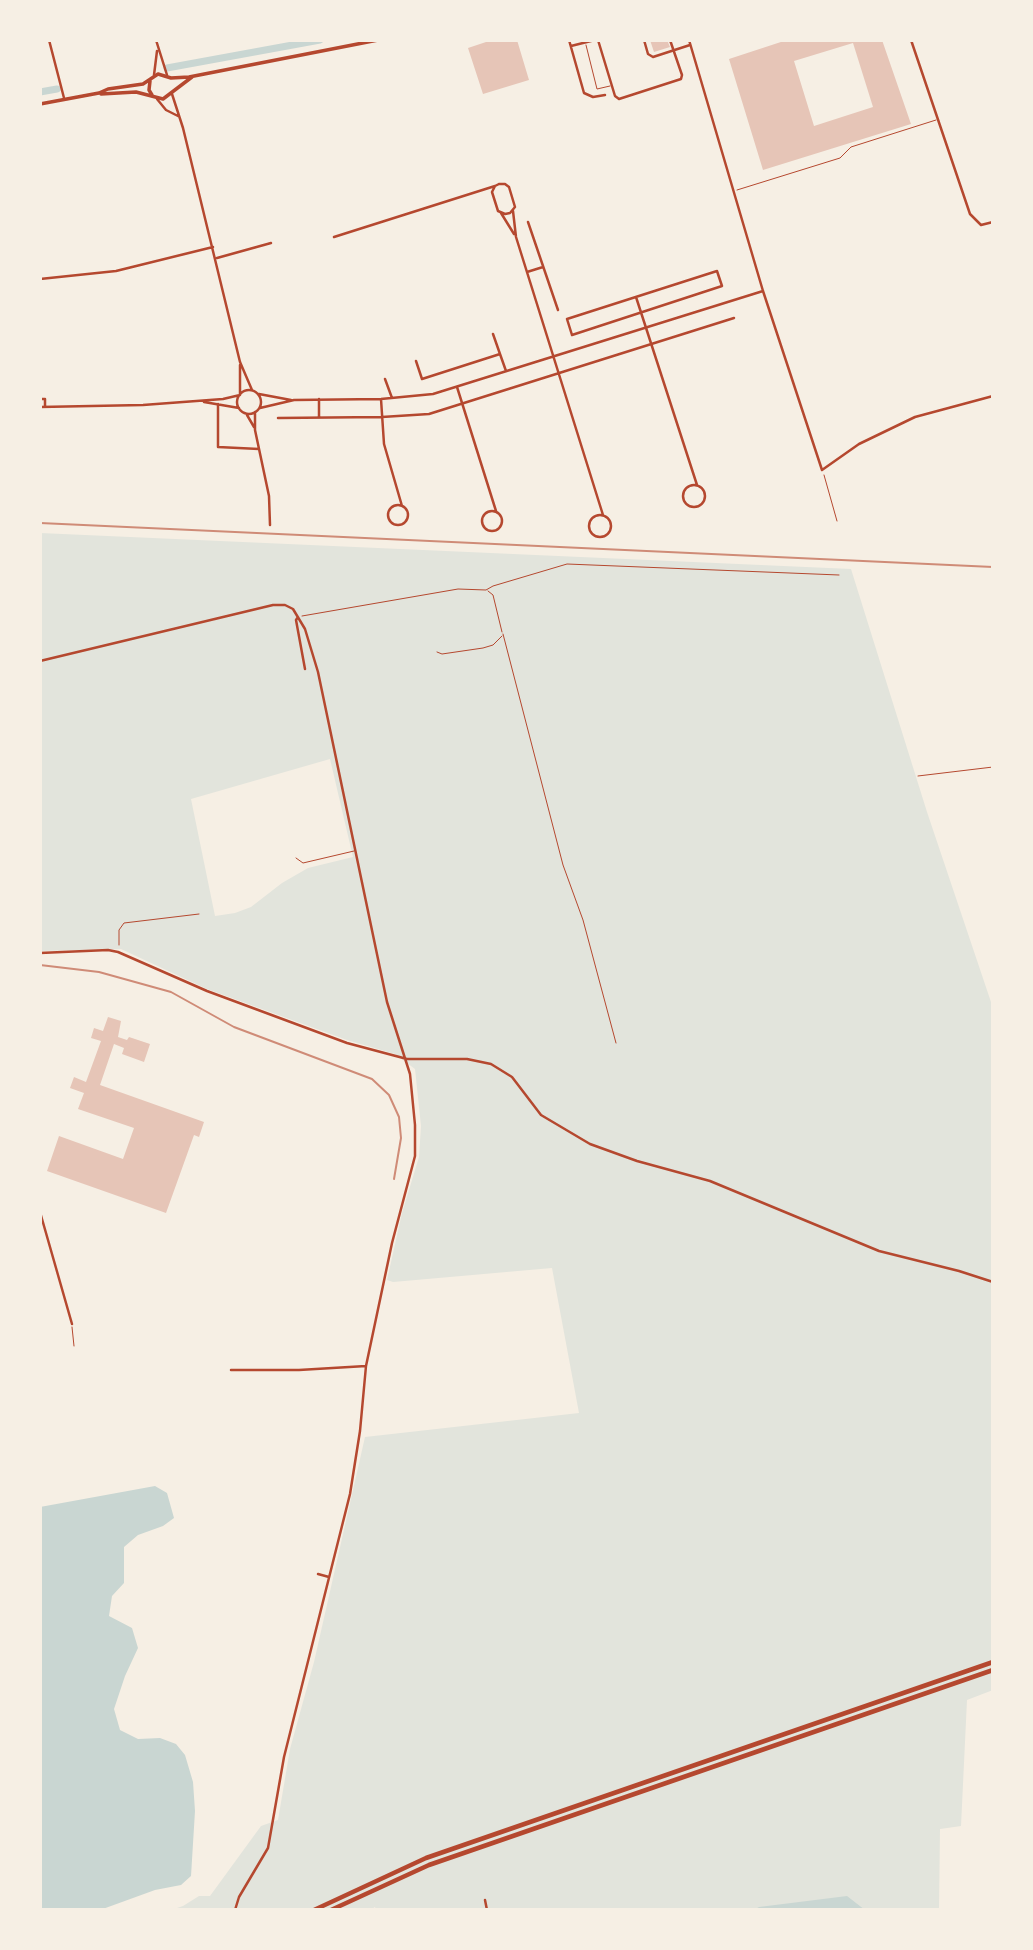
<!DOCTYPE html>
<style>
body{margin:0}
#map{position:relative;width:1033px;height:1950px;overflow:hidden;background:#f6efe4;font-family:"Archivo Narrow",sans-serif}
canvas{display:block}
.frame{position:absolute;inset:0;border:42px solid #f6efe4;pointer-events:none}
</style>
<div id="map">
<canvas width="1033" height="1950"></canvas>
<div class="frame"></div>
</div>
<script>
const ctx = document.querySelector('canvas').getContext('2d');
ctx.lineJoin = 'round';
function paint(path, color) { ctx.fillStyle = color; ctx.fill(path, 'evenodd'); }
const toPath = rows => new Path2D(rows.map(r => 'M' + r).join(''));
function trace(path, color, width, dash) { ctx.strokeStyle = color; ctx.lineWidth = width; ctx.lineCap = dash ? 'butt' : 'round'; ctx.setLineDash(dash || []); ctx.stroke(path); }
paint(toPath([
 [40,533,851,569,927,812,993,1008,993,1690,967,1700,961,1826,940,1829,939,1910,376,1910,375,1907,370,1910,171,1910,183,1906,199,1896,210,1896,261,1826,278,1820,290,1749,314,1662,365,1437,579,1413,552,1268,393,1282,387,1280,402,1213,419,1157,421,1126,415,1069,395,1054,347,1040,207,989,121,949,40,951],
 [330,759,353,857,308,868,282,883,251,907,235,913,215,916,191,799]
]), '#e2e4dc');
paint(toPath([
 [155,1486,167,1493,174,1518,163,1526,138,1535,124,1547,124,1583,112,1596,109,1616,132,1628,138,1648,125,1676,114,1709,120,1730,138,1739,160,1738,176,1744,185,1755,193,1782,195,1811,191,1876,181,1885,155,1890,100,1910,40,1910,40,1507],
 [847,1896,865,1910,754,1910,759,1907]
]), '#c9d6d2');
trace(toPath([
 [167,68,320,40],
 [40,92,57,89]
]), '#c9d6d2', 7);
paint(toPath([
 [492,40,517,40,529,80,483,94,468,48],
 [650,40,667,40,670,47,654,52],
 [787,40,882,40,911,124,763,170,729,59],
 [853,43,873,107,814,126,794,61],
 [108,1017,121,1021,118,1037,127,1040,129,1037,150,1044,144,1062,122,1054,124,1048,114,1044,100,1085,204,1122,199,1137,194,1135,166,1213,47,1171,59,1136,123,1159,134,1128,78,1109,84,1093,70,1088,74,1077,86,1082,101,1041,91,1038,94,1028,103,1031]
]), '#e6c5b7');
trace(toPath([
 [824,475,837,521],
 [488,591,493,595,502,632],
 [302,616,458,589,486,590,493,586,567,564,839,575],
 [503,634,563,865,583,920,616,1043],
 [437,652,442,654,483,648,493,645,502,636],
 [918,776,993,767],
 [119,945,119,930,124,923,199,914]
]), '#b5482f', 1);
trace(toPath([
 [586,45,597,89,610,86],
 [737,190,840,158,851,147,936,120],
 [296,858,303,863,354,851],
 [72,1327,74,1346]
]), '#b5482f', 1);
trace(toPath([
 [49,40,64,98],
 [156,40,167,75],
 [569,40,584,93,593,97,605,95],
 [598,40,615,96,619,99,681,79,682,75,670,40],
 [644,40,648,54,653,57,690,45],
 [689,40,763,291,822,470,859,444,915,417,993,396],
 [911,40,970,214,981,225,993,222],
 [571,46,595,40],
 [154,75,157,51],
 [172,94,183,128,240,362,252,390],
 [157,99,166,110,178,116],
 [499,184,505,184,509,187,515,207,510,213,505,214,498,211,492,192,495,186,499,184],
 [513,211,516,237,603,515],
 [501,213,514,234],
 [528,222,558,310],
 [334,237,495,186],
 [217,258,271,243],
 [717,271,722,286,572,335,567,319,717,271],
 [527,272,543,267],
 [40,279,116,271,213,247],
 [636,297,697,485],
 [493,334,500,354],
 [416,361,422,379,500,354,506,371],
 [385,379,392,398],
 [457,387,496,511],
 '237 402a12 12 0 1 1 24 0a12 12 0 1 1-24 0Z',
 [259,394,291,400],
 [40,399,45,399,45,406],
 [319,399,319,417],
 [381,399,384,444,402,506],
 [204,402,239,408],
 [218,404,218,447,259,449],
 [40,407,143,405,223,399,240,395,240,365],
 [260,408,294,400,381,399,433,394,763,291],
 [255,412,255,430,269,496,270,525],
 [247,415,254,427],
 [278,418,382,417,429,414,734,318],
 '683 496a11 11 0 1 1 22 0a11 11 0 1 1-22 0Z',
 '388 515a10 10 0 1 1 20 0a10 10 0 1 1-20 0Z',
 '482 521a10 10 0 1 1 20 0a10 10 0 1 1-20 0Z',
 '589 526a11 11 0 1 1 22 0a11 11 0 1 1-22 0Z',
 [298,617,296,620,305,669],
 [40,661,273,605,285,605,293,609,305,629,318,672,387,1002,410,1074,415,1125,415,1156,392,1243,366,1366,360,1431,350,1494,284,1757,268,1848,239,1897,235,1910],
 [40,953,108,950,118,952,207,991,347,1043,407,1059,467,1059,491,1064,512,1077,541,1115,590,1144,637,1161,710,1181,879,1251,959,1271,993,1282],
 [40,1212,72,1324],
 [231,1370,299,1370,366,1366],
 [318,1574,329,1577],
 [485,1900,487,1910]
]), '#b5482f', 2.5);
trace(toPath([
 [150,81,149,90,152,95],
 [101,94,136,92,163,99,192,77],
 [40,104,99,93,108,89,143,84,158,74,171,78,189,77,378,40]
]), '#b5482f', 3.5);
trace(toPath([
 [314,1910,426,1858,993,1662],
 [331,1910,429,1865,993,1670]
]), '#b5482f', 4.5);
trace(toPath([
 [40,523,993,567],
 [40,965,99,972,171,992,234,1027,372,1079,389,1095,399,1117,401,1138,394,1179]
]), '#cf8b77', 2);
</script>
